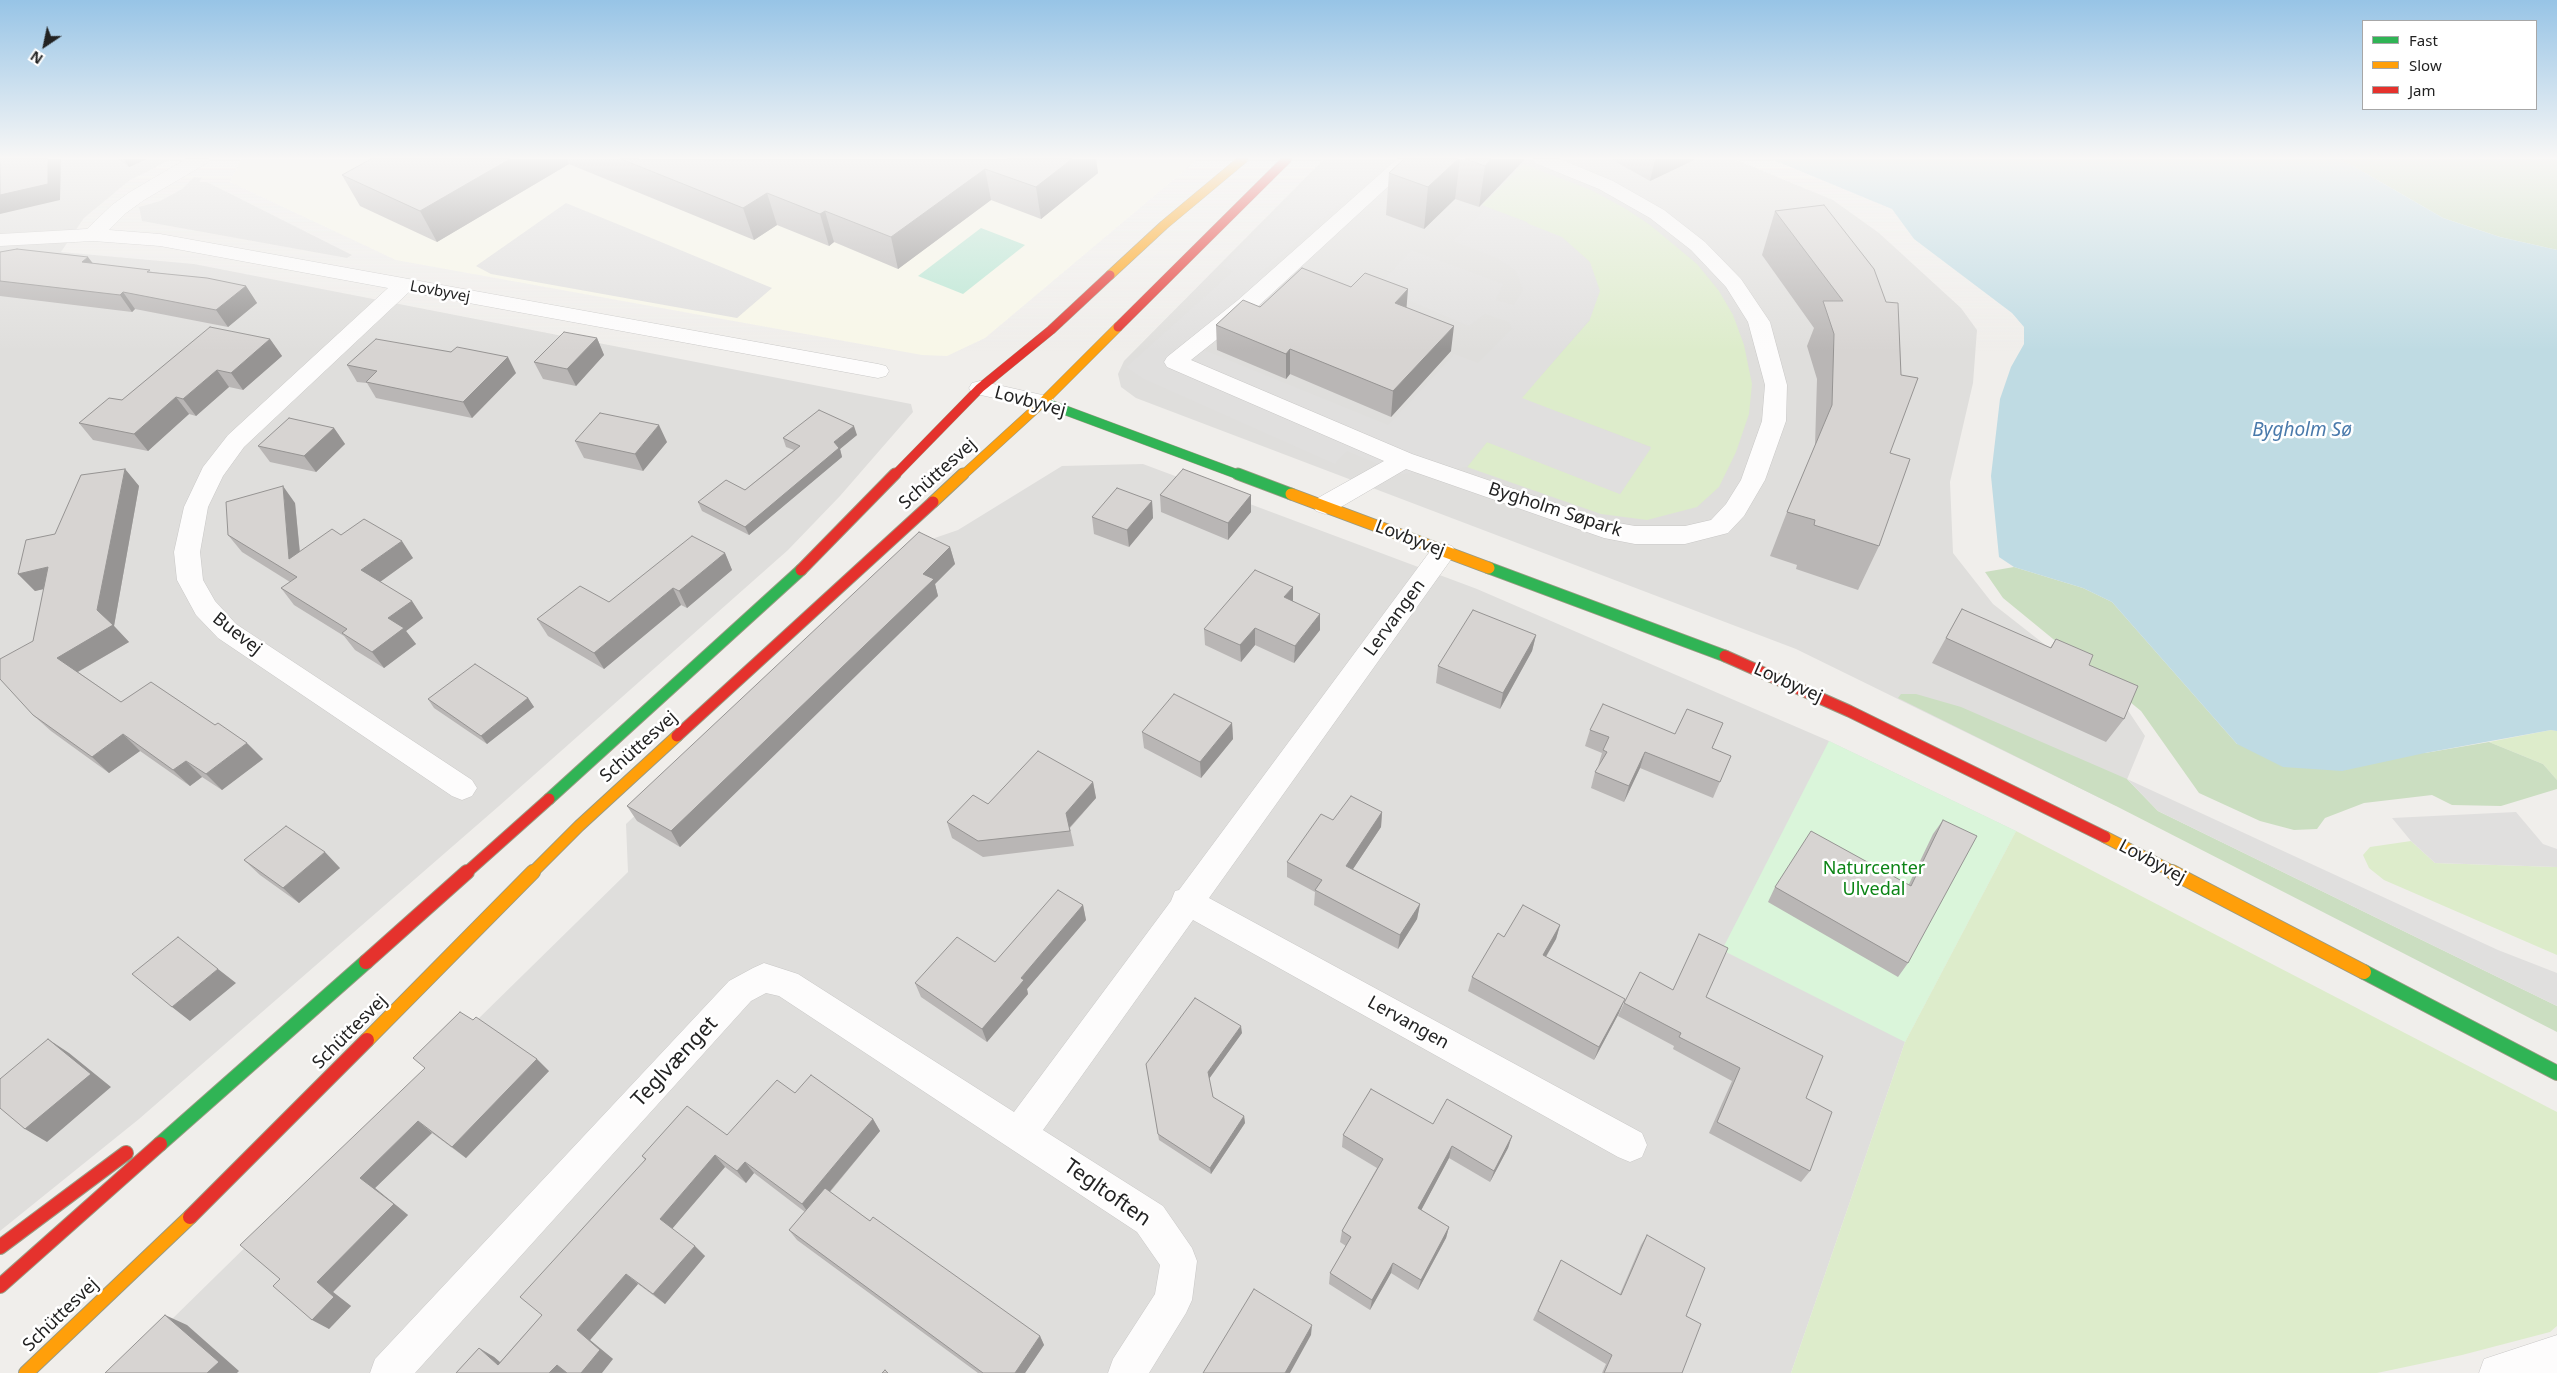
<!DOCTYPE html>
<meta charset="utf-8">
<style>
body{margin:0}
#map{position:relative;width:2557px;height:1373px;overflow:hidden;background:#f0eeeb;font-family:"Noto Sans",sans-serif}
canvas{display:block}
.legend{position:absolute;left:2362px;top:20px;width:175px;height:90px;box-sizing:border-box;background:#fff;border:1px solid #a7a7a7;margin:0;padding:6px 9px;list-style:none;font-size:15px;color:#222}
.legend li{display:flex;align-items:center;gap:10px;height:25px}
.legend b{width:25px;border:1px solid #a7a7a7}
.north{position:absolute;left:20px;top:20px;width:50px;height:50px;-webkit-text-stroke:4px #fff;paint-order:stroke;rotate:214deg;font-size:14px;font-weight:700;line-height:20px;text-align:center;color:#222}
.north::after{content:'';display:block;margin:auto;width:18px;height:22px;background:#222;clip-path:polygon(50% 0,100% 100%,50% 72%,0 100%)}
</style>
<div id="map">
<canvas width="2557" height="1373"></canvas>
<ul class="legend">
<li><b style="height:6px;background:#30b455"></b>Fast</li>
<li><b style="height:6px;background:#ff9f0a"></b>Slow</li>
<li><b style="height:6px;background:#e5322d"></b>Jam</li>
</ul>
<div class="north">N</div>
</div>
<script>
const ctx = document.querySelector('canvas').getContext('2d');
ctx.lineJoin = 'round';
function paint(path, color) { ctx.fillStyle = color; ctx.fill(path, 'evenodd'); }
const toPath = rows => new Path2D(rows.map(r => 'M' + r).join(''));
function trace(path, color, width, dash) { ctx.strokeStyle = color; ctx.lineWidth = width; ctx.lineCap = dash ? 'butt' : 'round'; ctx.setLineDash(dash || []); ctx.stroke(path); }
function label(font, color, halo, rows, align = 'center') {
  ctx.font = font + ' "Noto Sans",sans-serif'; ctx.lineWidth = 5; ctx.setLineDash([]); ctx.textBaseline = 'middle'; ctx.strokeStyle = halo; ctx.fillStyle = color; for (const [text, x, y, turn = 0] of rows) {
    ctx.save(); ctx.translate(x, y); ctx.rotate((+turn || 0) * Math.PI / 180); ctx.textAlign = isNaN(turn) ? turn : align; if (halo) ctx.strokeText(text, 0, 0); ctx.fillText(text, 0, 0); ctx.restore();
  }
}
paint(toPath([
 [0,159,172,159,130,180,84,218,61,252,194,264,911,404,913,412,840,496,788,550,499,806,139,1119,0,1231],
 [1324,159,1734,159,1833,200,1879,233,1961,308,1977,330,1973,383,1950,482,1953,553,1993,604,2127,709,2145,736,2116,806,1796,649,1136,398,1121,387,1118,374,1124,361],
 [1143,464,1477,589,1829,741,2016,831,1905,1042,1791,1373,117,1373,628,872,626,824,926,541,958,530,1062,466]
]), '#dfdedc');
paint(toPath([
 [241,159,1198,159,985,338,947,356,922,355,396,260,230,182]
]), '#f8f7e8');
paint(toPath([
 [1523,164,1591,190,1626,209,1650,225,1697,264,1719,291,1733,315,1744,345,1752,384,1749,414,1736,452,1719,487,1697,507,1647,520,1601,514,1467,467,1487,442,1620,494,1651,447,1521,398,1590,320,1527,222,1482,205],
 [2551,730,2557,731,2557,780,2543,764,2489,742],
 [2016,831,2557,1112,2557,1326,2550,1332,2462,1355,2377,1373,1791,1373,1905,1042],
 [2411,841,2435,863,2557,867,2557,955,2384,880,2369,868,2363,855,2370,847]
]), '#ddeccb');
paint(toPath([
 [2341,159,2557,159,2557,250,2500,237,2443,218],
 [2014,567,2083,588,2112,602,2237,744,2425,753,2489,742,2543,764,2557,780,2557,789,2501,806,2452,805,2432,795,2364,803,2325,818,2317,829,2294,830,2260,821,2199,793,2141,711,2003,598,1985,572],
 [1901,694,1916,694,1961,707,2127,779,2158,811,2557,1006,2557,1032,2116,806,1898,698]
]), '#cbdec1');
paint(toPath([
 [1829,741,2016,831,1905,1042,1722,950]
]), '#daf5da');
paint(toPath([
 [981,228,1025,245,963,294,918,276]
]), '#b7e6d2');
paint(toPath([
 [1330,159,1391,159,1259,275,1299,292,1237,320,1204,350,1388,425,1454,354,1478,363,1512,329,1509,322,1485,314,1469,326,1377,287,1411,250,1503,284,1496,300,1513,305,1523,290,1516,271,1497,258,1453,241,1486,207,1562,237,1590,262,1600,291,1590,319,1522,398,1651,448,1620,494,1487,442,1467,467,1402,474,1347,451,1335,464,1142,378,1126,367,1233,271,1223,266],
 [194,177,202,178,199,182,207,182,352,255,347,258,142,221,139,207,160,201,182,189],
 [566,203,632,230,772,288,737,318,491,274,476,266],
 [2127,779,2498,950,2557,973,2557,1006,2158,811],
 [2516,812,2543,844,2557,849,2557,867,2435,863,2411,841,2392,818]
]), '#e0dfde');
paint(toPath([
 [1771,159,2341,159,2443,218,2500,237,2557,250,2557,731,2551,730,2425,753,2342,771,2283,767,2237,744,2112,602,2083,588,2014,567,1999,557,1991,476,2000,399,2011,367,2024,344,2024,327,2012,313,1914,239,1892,209]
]), '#bfdbe3');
const street = toPath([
 [186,159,209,159,207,163,144,200,126,213,109,230,160,234,878,364,886,366,889,371,886,376,878,378,409,292,244,447,223,476,208,507,200,552,203,580,215,601,236,624,472,780,477,788,472,796,462,800,452,796,218,638,196,615,177,580,174,552,184,507,203,467,228,435,388,288,160,246,93,241,0,246,0,234,87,229,112,205,130,192,186,159],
 [1397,159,1418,159,1254,310,1191,360,1412,454,1607,521,1635,526,1685,526,1711,520,1726,504,1741,480,1762,421,1765,385,1748,322,1726,287,1691,250,1650,218,1599,189,1535,163,1533,159,1560,159,1613,181,1664,210,1705,242,1741,279,1770,322,1787,385,1786,421,1765,480,1744,516,1728,533,1685,544,1635,544,1604,538,1406,469,1334,511,1325,514,1316,511,1313,505,1316,499,1384,461,1167,367,1164,362,1167,357,1238,300,1397,159],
 [980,381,1051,397,1055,402,1051,407,1043,409,972,393,969,388,972,383,980,381],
 [1443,543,1452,546,1456,552,1452,558,1209,898,1642,1133,1647,1145,1642,1157,1630,1162,1618,1157,1193,920,1043,1130,1163,1206,1192,1248,1197,1261,1192,1300,1186,1313,1149,1373,1108,1373,1113,1359,1155,1294,1160,1265,1137,1232,779,996,766,993,751,1001,415,1373,370,1373,375,1359,729,981,753,968,764,963,798,974,1014,1112,1171,901,1175,891,1179,890,1434,546,1443,543],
 [2557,1335,2557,1373,2479,1373,2484,1359,2557,1335]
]);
const fastFar2 = toPath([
 [1043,402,1242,476]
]);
const fastFar1 = toPath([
 [1238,474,1291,494],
 [1489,568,1725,656],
 [549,799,801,570]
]);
const fast = toPath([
 [2364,972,2557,1073],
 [160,1144,366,962]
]);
const slowFar2 = toPath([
 [1110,275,1164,225,1243,159],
 [962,476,1043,402,1118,327]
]);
const slowFar1 = toPath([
 [1291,494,1489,568],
 [933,502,963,474],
 [2105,837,2175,873],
 [532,873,579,826,677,736]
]);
const slow = toPath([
 [2172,872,2364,972],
 [367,1040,533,872],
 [26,1373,190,1217]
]);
const jamFar2 = toPath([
 [1118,327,1287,159],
 [894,476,980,388,1051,330,1110,275]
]);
const jamFar1 = toPath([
 [801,570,895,474],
 [1725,656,1849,711,2105,837],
 [677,736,933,502],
 [466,873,549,799]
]);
const jam = toPath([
 [366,962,467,872],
 [190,1217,367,1040],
 [0,1247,126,1153],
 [0,1286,160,1144]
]);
trace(street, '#c9c8c7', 1);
trace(fastFar2, '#999a82', 10);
trace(fastFar1, '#999a82', 13);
trace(fast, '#999a82', 16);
trace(slowFar2, '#999a82', 10);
trace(slowFar1, '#999a82', 13);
trace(slow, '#999a82', 16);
trace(jamFar2, '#999a82', 10);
trace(jamFar1, '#999a82', 13);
trace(jam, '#999a82', 16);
paint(street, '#fdfcfc');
trace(fastFar2, '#30b455', 9);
trace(fastFar1, '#30b455', 11);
trace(fast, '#30b455', 14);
trace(slowFar2, '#ff9f0a', 9);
trace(slowFar1, '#ff9f0a', 11);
trace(slow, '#ff9f0a', 14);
trace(jamFar2, '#e5322d', 9);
trace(jamFar1, '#e5322d', 11);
trace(jam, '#e5322d', 14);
paint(toPath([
 [118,159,147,159,129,167],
 [371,159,1096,159,1098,173,1041,219,991,200,898,269,834,242,829,246,777,225,754,240,569,164,437,242,360,206,342,175],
 [1404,159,1525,159,1479,207,1455,199,1424,229,1386,215,1389,173],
 [1611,159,1694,159,1694,160,1650,181],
 [1824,205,1890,453,1879,546,1858,590,1796,569,1797,565,1770,556,1787,512,1815,446,1817,379,1807,346,1814,328,1762,255,1775,211],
 [0,252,93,263,246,286,257,303,228,327,135,309,132,312,0,296],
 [1260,307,1407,308,1451,351,1391,417,1290,374,1286,379,1217,350,1216,325],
 [597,338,604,355,576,386,543,379,534,362],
 [270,339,282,356,243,390,229,387,196,416,189,414,148,451,93,440,79,423,122,400],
 [347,365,516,373,472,418,376,398,367,383,357,382],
 [334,428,345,444,316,472,270,462,258,446],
 [857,435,840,449,842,457,749,535,702,511,698,502,745,490,794,450,786,447,783,438],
 [575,441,667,442,643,471,584,458],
 [125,469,139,486,114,626,129,642,78,672,121,702,263,759,222,790,202,777,190,786,140,751,109,773,51,731,33,715,33,641,44,589,35,591,18,574,55,534],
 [1160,495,1251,495,1251,512,1228,540,1161,512],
 [1152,501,1153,518,1129,547,1094,534,1092,517],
 [295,503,300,552,341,535,413,558,380,582,412,601,423,618,406,631,416,644,384,668,355,650,344,636,294,605,281,588,290,582,242,552,228,535],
 [950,547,955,564,935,584,938,596,680,847,637,821,627,806],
 [725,553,732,570,687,608,681,605,604,669,548,636,537,619,609,602],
 [1293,601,1320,630,1294,663,1255,645,1241,662,1205,645,1204,629],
 [1962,609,2050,648,2056,639,2089,665,2124,719,2106,742,1932,663],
 [1536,635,1532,651,1500,709,1436,683,1438,666],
 [528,698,534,707,487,744,434,708,428,699],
 [1232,723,1233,739,1201,778,1144,748,1142,732],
 [1723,723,1712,748,1731,756,1713,798,1640,768,1624,802,1591,788,1595,772,1599,766,1598,766,1602,753,1585,746,1590,730,1675,734],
 [1093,782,1096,798,1070,828,1074,846,983,857,952,838,947,822,988,804],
 [1382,812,1381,827,1353,869,1420,904,1417,919,1398,949,1314,905,1315,892,1287,877,1287,862,1333,820],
 [1943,820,1908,963,1898,977,1768,902,1775,887,1909,884,1933,834],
 [244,860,340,868,299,903,260,875],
 [1083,905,1086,920,1027,989,1028,994,987,1042,921,997,915,983,995,962],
 [1560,925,1556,939,1546,957,1619,1013,1594,1060,1468,991,1472,977,1504,937],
 [1673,990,1706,997,1806,1098,1810,1171,1801,1182,1709,1133,1732,1081,1673,1049,1674,1046,1618,1016,1624,1003],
 [1242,1033,1209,1078,1213,1097,1244,1116,1245,1123,1211,1174,1159,1140,1146,1064],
 [425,1068,549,1071,466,1158,432,1133,375,1188,408,1215,333,1292,351,1306,329,1329,280,1279],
 [795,1093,873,1119,880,1131,830,1192,870,1221,1040,1336,1044,1345,1025,1373,978,1373,797,1240,789,1230,805,1212,754,1173,746,1183,725,1167,672,1229,705,1256,665,1304,638,1284,590,1340,613,1359,456,1373,479,1348,494,1357,500,1362,542,1315,645,1160,642,1156,727,1135],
 [1433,1124,1512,1136,1508,1148,1490,1182,1449,1158,1421,1210,1449,1227,1446,1238,1418,1290,1391,1273,1370,1310,1329,1284,1330,1273,1346,1246,1340,1242,1342,1231,1377,1168,1342,1147,1343,1135],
 [1647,1235,1686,1316,1682,1373,1602,1373,1606,1364,1533,1320,1561,1260,1620,1294,1641,1245]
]), '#b9b6b5');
paint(toPath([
 [48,159,61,159,60,200,0,214,0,215,0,195],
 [124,159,147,159,129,167],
 [510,159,567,159,569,164,437,242,420,211],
 [1072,159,1096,159,1098,173,1041,219,1036,187],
 [1458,159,1460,159,1455,199,1424,229,1428,187],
 [1491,159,1525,159,1479,207,1485,166],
 [1655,159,1694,159,1694,160,1650,181],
 [985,169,991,200,898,269,891,237],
 [767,193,777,225,754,240,743,208],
 [825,211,834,242,829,246,820,214],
 [88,257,101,274,82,262],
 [246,286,257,303,228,327,216,310],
 [1408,289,1406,314,1395,303],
 [123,292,135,309,132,312,120,295],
 [1454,326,1451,351,1391,417,1393,391],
 [597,338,604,355,576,386,567,369],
 [270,339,282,356,243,390,231,373],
 [1290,349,1290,374,1286,379,1286,354],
 [508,357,516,373,472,418,463,402],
 [217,370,229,387,196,416,183,399],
 [176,397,189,414,148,451,134,434],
 [659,425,667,442,643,471,635,454],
 [854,426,857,435,840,449,842,457,749,535,745,527,834,442],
 [334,428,345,444,316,472,304,456],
 [125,469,139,486,114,626,129,642,74,674,57,658,97,610],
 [283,486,295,503,302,576,289,559],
 [1251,495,1251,512,1228,540,1228,523],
 [1152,501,1153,518,1129,547,1127,530],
 [402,541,413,558,373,587,361,570],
 [950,547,955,564,935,584,938,596,680,847,671,831,923,574],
 [725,553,732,570,687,608,679,591],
 [48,567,65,584,35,591,18,574],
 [1293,587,1293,603,1284,597],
 [673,588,681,605,604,669,594,653],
 [412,601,423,618,406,631,416,644,384,668,372,652,388,618],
 [1320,614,1320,630,1294,663,1295,646],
 [1255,628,1255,645,1241,662,1240,645],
 [1536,635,1532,651,1500,709,1503,693],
 [528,698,534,707,487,744,481,736],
 [1232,723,1233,739,1201,778,1200,762],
 [123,734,140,751,109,773,92,757],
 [247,743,263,759,222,790,206,774],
 [1645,752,1640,768,1624,802,1629,786],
 [186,761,202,777,190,786,173,770],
 [1093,782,1096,798,1069,828,1066,813],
 [1382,812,1381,827,1345,881,1346,866],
 [325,852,340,868,299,903,283,888],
 [1420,904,1417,919,1398,949,1400,935],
 [1083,905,1086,920,1027,989,1028,994,987,1042,982,1029,1021,978],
 [1560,925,1556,939,1538,970,1543,955],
 [218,969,236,983,190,1021,172,1007],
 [1625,999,1619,1013,1594,1060,1599,1047],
 [1241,1026,1242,1033,1209,1079,1208,1072],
 [48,1039,69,1053,111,1087,47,1142,25,1129],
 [537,1059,549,1071,466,1158,452,1147],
 [1244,1116,1245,1123,1211,1174,1210,1168],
 [873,1119,880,1131,810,1215,802,1204],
 [418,1121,432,1133,375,1188,408,1215,333,1292,351,1306,329,1329,312,1320,317,1282,360,1178],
 [1512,1136,1508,1148,1490,1182,1494,1171],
 [1452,1146,1449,1158,1416,1220,1418,1208],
 [715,1155,725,1167,671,1230,660,1219],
 [745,1162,754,1173,746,1183,737,1171],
 [1449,1227,1446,1238,1418,1290,1421,1280],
 [695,1246,705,1256,665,1304,653,1294],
 [1393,1263,1391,1273,1370,1310,1372,1300],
 [626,1274,638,1284,590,1340,613,1359,602,1373,581,1373,577,1330],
 [165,1315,187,1325,239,1371,237,1373,207,1373],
 [1312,1325,1311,1335,1290,1373,1285,1373],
 [1040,1336,1044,1345,1025,1373,1015,1373],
 [479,1348,494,1357,512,1373,498,1365],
 [557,1365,570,1373,549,1373]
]), '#969493');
const building = toPath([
 [0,159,48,159,48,184,0,195,0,159],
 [371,159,510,159,420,211,342,175,371,159],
 [621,159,715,160,1072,159,1036,187,985,169,891,237,825,211,820,214,767,193,743,208,621,159],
 [1404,159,1458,159,1428,187,1389,173,1404,159],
 [1466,159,1491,159,1485,166,1466,159],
 [1824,205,1874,269,1886,302,1898,303,1901,375,1918,378,1890,453,1910,459,1879,546,1814,525,1815,520,1787,512,1832,405,1834,334,1823,301,1843,301,1775,211,1824,205],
 [17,249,88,257,82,262,150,270,147,272,207,278,246,286,216,310,123,292,120,295,0,281,0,252,17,249],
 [1302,268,1351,287,1365,273,1408,289,1395,303,1454,326,1393,391,1290,349,1286,354,1216,325,1243,300,1260,307,1302,268],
 [210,327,270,339,231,373,217,370,183,399,176,397,134,434,79,423,109,398,122,400,210,327],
 [564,332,597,338,567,369,534,362,564,332],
 [376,339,451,352,457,347,508,357,463,402,366,382,377,371,347,365,376,339],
 [819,410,854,426,834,442,839,448,745,527,698,502,726,480,745,490,800,446,783,438,819,410],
 [600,413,659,425,635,454,575,441,600,413],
 [289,418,334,428,304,456,258,446,289,418],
 [125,469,97,610,113,625,57,658,121,702,151,682,215,725,218,723,247,743,206,774,186,761,173,770,123,734,92,757,33,715,0,679,0,659,33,641,48,567,18,574,26,540,55,534,81,475,125,469],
 [1183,469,1251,495,1228,523,1160,495,1183,469],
 [283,486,289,559,332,529,341,535,364,519,402,541,361,570,412,601,388,618,404,628,372,652,342,633,347,629,281,588,297,577,228,535,226,502,283,486],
 [1117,488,1152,501,1127,530,1092,517,1117,488],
 [919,532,950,547,923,574,934,579,671,831,627,806,919,532],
 [692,536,725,553,679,591,673,588,594,653,537,619,580,586,609,602,692,536],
 [1255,570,1293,587,1284,597,1320,614,1295,646,1255,628,1240,645,1204,629,1255,570],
 [1962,609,2051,648,2056,639,2093,655,2089,665,2138,686,2124,719,1946,638,1962,609],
 [1473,610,1536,635,1503,693,1438,666,1473,610],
 [475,664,528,698,481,736,428,699,475,664],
 [1174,694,1232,723,1200,762,1142,732,1174,694],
 [1603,704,1675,734,1687,709,1723,723,1712,748,1731,756,1720,782,1645,752,1629,786,1595,772,1607,752,1603,750,1609,737,1590,730,1603,704],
 [1038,751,1093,782,1066,813,1070,831,978,841,947,822,973,795,988,804,1038,751],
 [1351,796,1382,812,1346,866,1420,904,1400,935,1315,890,1322,880,1287,862,1321,814,1333,820,1351,796],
 [1943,820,1977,836,1908,963,1775,887,1811,831,1911,886,1943,820],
 [286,826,325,852,283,888,244,860,286,826],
 [1058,890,1083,905,1021,978,1024,980,982,1029,915,983,957,937,995,962,1058,890],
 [1523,905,1560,925,1543,955,1625,999,1599,1047,1472,977,1498,933,1504,937,1523,905],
 [1699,934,1728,948,1706,997,1823,1056,1806,1098,1832,1112,1810,1171,1717,1122,1740,1068,1679,1037,1681,1033,1624,1003,1640,972,1673,990,1699,934],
 [178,937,218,969,172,1007,132,974,178,937],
 [1195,998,1241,1026,1208,1072,1213,1097,1244,1116,1210,1168,1158,1134,1146,1064,1195,998],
 [460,1012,473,1020,476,1017,537,1059,452,1147,418,1121,360,1178,394,1204,317,1282,334,1297,312,1320,273,1286,280,1279,240,1245,425,1068,413,1058,460,1012],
 [48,1039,91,1074,25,1129,0,1108,0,1079,48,1039],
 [811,1075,873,1119,802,1204,745,1162,737,1171,715,1155,660,1219,695,1246,653,1294,626,1274,577,1330,600,1350,581,1373,567,1373,557,1365,549,1373,456,1373,479,1348,498,1365,542,1315,520,1297,646,1159,642,1156,687,1106,727,1135,777,1080,795,1093,811,1075],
 [1371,1089,1433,1124,1447,1099,1512,1136,1494,1171,1452,1146,1418,1208,1449,1227,1421,1280,1393,1263,1372,1300,1330,1273,1351,1237,1342,1231,1383,1159,1343,1135,1371,1089],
 [825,1188,870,1221,873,1217,1040,1336,1015,1373,983,1373,789,1230,825,1188],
 [1647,1235,1705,1268,1686,1316,1701,1324,1682,1373,1604,1373,1612,1355,1538,1311,1561,1260,1621,1295,1647,1235],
 [1254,1289,1312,1325,1285,1373,1203,1373,1254,1289],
 [165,1315,219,1362,207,1373,105,1373,165,1315],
 [885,1370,888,1373,882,1373,885,1370]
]);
paint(building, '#d7d4d2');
trace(building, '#969493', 1);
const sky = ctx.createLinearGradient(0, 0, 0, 351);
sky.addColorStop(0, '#97c4e6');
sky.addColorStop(0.45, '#f8f7f6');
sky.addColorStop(1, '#f8f7f600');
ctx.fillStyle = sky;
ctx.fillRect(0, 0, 2557, 351);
label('15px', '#222', '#fff', [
 ["Lovbyvej",440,292,11]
]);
label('18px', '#222', '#fff', [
 ["Lovbyvej",1030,402,15],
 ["Schüttesvej",938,474,-42],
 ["Bygholm Søpark",1555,510,18],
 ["Lovbyvej",1410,539,21],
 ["Lervangen",1395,618,-54],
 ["Buevej",237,634,38],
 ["Lovbyvej",1788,683,24],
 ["Schüttesvej",639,747,-42],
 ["Lovbyvej",2152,862,28],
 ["Lervangen",1408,1023,29],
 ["Schüttesvej",350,1032,-45],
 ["Schüttesvej",61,1315,-44]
]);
label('18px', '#0c8416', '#fff', [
 ["Naturcenter",1874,869],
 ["Ulvedal",1874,890]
]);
label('italic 19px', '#4a7aab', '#fff', [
 ["Bygholm Sø",2302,431]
]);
label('21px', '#222', '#fff', [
 ["Teglvænget",675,1062,-47],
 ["Tegltoften",1107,1193,35]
]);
</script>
